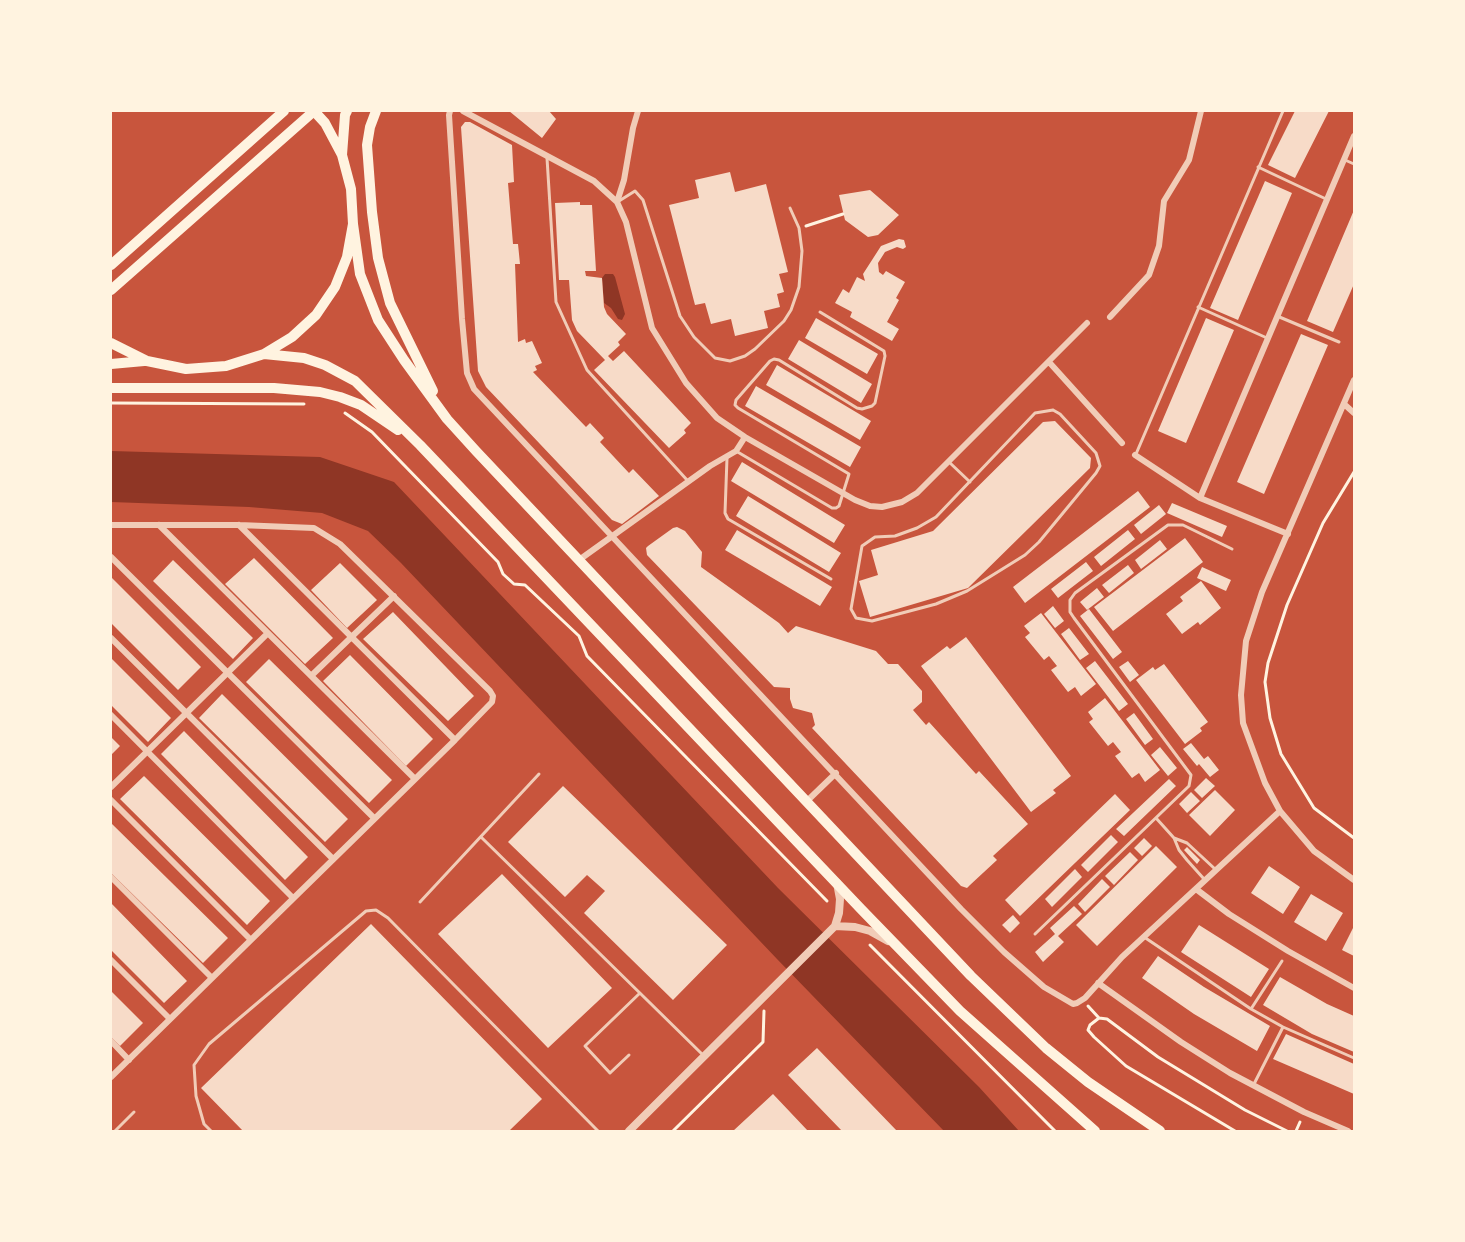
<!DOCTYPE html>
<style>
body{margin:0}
#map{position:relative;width:1465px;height:1242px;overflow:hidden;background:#c8553d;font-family:"Asap Condensed",sans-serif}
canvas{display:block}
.frame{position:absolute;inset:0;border:112px solid #fff3e0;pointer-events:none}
</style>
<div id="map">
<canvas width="1465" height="1242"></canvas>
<div class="frame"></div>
</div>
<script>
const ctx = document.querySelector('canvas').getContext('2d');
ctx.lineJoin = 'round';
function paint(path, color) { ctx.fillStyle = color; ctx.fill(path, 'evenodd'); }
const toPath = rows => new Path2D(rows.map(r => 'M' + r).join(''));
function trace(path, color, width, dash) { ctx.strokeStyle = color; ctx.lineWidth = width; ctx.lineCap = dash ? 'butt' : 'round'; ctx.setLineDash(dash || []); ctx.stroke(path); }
paint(toPath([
 [605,274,613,274,615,277,625,314,622,320,618,319,611,308,604,303,602,278],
 [111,451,320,457,394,482,778,888,979,1087,1019,1131,944,1131,777,959,401,563,368,531,322,513,249,507,111,502]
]), '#8f3625');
paint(toPath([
 [509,111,549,111,556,119,542,138],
 [1295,111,1329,111,1295,178,1268,165],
 [465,122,470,122,512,145,514,182,508,183,513,244,518,244,520,264,515,264,518,342,525,339,526,343,532,341,542,363,535,366,537,370,533,372,586,427,590,423,604,438,600,442,629,473,633,469,659,496,622,524,612,520,486,387,478,371,461,127],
 [730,172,735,192,766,184,788,272,779,274,784,292,777,294,780,307,764,311,768,328,735,336,731,319,711,324,705,303,695,305,669,205,699,198,695,180],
 [1265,181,1292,193,1238,320,1210,308],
 [870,190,899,215,878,235,868,237,845,220,839,195],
 [580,202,580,205,592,205,596,271,585,271,586,276,602,278,604,307,607,314,626,334,618,342,620,345,608,356,613,361,624,351,691,423,684,430,686,433,669,448,594,370,605,360,577,331,572,320,569,280,559,280,555,203],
 [1354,210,1354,284,1333,332,1307,321],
 [899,239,904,240,906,247,903,249,897,247,885,252,878,263,879,272,883,275,886,271,905,282,896,298,899,300,887,322,899,329,892,341,850,317,852,312,835,303,843,289,849,293,857,277,865,281,863,274,881,246],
 [816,318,878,354,867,374,805,338],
 [1206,318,1234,330,1186,443,1158,431],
 [1301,334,1328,345,1264,494,1237,482],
 [799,340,872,384,861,403,788,359],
 [777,365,871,421,860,440,766,385],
 [756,386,861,447,850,467,745,406],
 [1055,421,1091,458,1090,468,968,588,870,617,859,581,878,575,871,550,933,531,1043,422],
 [742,462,845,525,834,543,731,481],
 [1138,491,1150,507,1025,603,1013,587],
 [748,496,841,553,829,572,736,516],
 [1172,503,1227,526,1222,537,1167,513],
 [1159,505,1166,514,1141,534,1134,525],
 [677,527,685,531,702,552,701,567,779,623,788,633,796,626,876,651,888,664,898,664,922,691,922,702,913,710,926,725,929,722,976,774,979,771,1028,824,993,856,997,860,970,885,967,888,961,886,812,728,815,725,812,713,793,708,790,699,790,688,774,687,647,555,646,548,648,546,673,528],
 [737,530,832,587,820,606,725,550],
 [1128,530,1135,539,1101,566,1094,557],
 [1185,538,1203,562,1113,631,1094,607],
 [1160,540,1167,549,1141,569,1135,560],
 [254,558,333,638,305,664,225,584],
 [173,560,253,638,233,659,153,581],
 [1086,562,1093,571,1058,598,1051,589],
 [340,563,377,600,347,628,311,590],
 [1128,565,1134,573,1109,593,1102,585],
 [1202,567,1231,580,1226,591,1197,578],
 [111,577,201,667,178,690,111,623],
 [1201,581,1221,608,1200,625,1198,622,1182,634,1166,614,1183,601,1180,597],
 [1097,588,1104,597,1087,610,1080,602],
 [1053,606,1064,621,1055,628,1044,614],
 [1089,609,1122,652,1113,659,1080,616],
 [393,612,474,696,448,721,363,639],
 [1041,613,1096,684,1081,696,1075,687,1068,692,1051,670,1057,666,1049,656,1044,660,1025,637,1030,633,1024,626],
 [1069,628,1089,654,1080,660,1061,634],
 [966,637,1071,776,1053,790,1056,793,1031,812,921,666,947,646,950,649],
 [350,655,433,739,406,766,323,681],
 [111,658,171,718,148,742,111,705],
 [269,659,392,780,369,803,246,682],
 [1095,661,1128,704,1119,711,1086,668],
 [1128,661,1139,675,1130,682,1119,667],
 [1164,664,1208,722,1200,728,1202,731,1185,744,1136,680,1153,667,1155,670],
 [222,694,348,819,325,842,199,718],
 [1105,698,1160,770,1145,782,1139,773,1132,778,1115,756,1121,752,1113,742,1108,746,1089,722,1093,719,1088,712],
 [1134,713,1153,739,1145,745,1126,719],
 [184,731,308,857,285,880,161,754],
 [111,737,120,746,111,755],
 [1191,743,1204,759,1208,756,1219,770,1210,777,1199,764,1197,766,1183,749],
 [1160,747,1177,768,1168,776,1151,755],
 [144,776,270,901,247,925,120,799],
 [1206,778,1215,786,1202,798,1194,790],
 [1169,779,1176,786,1124,836,1116,829],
 [563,786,727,945,673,1000,584,913,605,891,587,875,565,897,508,842],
 [1215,790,1235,810,1210,836,1189,815],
 [1191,792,1200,801,1187,813,1179,804],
 [1115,794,1130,810,1020,916,1005,900],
 [111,823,228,938,203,963,111,873],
 [1111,835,1118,842,1088,872,1081,865],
 [1144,838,1152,846,1142,856,1134,848],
 [1156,846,1177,867,1097,946,1076,925],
 [1187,847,1200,860,1197,864,1184,850],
 [1130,852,1138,860,1114,885,1105,876],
 [1269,866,1300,887,1283,914,1251,893],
 [1075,869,1082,877,1052,907,1045,899],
 [502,874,612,988,548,1048,438,934],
 [1102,879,1110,887,1085,912,1078,904],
 [1311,894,1343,913,1326,941,1294,922],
 [111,903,187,981,164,1003,111,950],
 [1074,906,1082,914,1058,936,1064,942,1043,962,1035,952,1055,934,1050,928],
 [1013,915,1020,923,1010,933,1002,925],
 [371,924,542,1099,509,1131,243,1131,201,1088],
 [1199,925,1269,969,1251,997,1181,952],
 [1354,926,1354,956,1342,950],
 [1158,956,1204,987,1270,1026,1257,1051,1194,1014,1142,978],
 [1280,977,1327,1004,1354,1016,1354,1052,1312,1034,1263,1005],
 [111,991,143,1023,120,1046,111,1037],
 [1286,1034,1354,1064,1354,1094,1273,1059],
 [817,1048,897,1131,842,1131,788,1075],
 [773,1094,808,1131,733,1131]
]), '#f7dbc8');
trace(toPath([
 [806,226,843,214],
 [111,403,304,404],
 [345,413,372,432,498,562,503,574,514,584,525,585,579,636,587,656,827,901],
 [1354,472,1323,523,1287,605,1268,663,1265,682,1270,718,1281,754,1314,808,1354,838],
 [870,945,1055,1131],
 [1088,1006,1099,1018],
 [673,1131,763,1042,764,1011],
 [1235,1131,1126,1066,1094,1037,1088,1030,1090,1025,1099,1018,1107,1019,1158,1057,1245,1110,1287,1131],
 [1296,1131,1300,1122]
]), '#fff3e0', 3);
trace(toPath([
 [547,158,556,302,587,370,687,480],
 [1345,160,1354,164],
 [1258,167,1326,199],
 [619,201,635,191,643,200,680,316,694,337,715,358,730,361,745,356,755,349,784,321,791,310,799,287,802,251,799,228,790,208],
 [1198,307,1267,338],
 [1277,316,1339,342],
 [1053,410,1060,414,1096,453,1100,466,1096,473,1039,542,1025,555,967,591,936,604,872,621,856,618,851,609,862,546,875,537,895,536,917,528,936,517,1035,413,1053,410],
 [736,451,832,508,836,508,839,506,849,474,738,408,735,405,736,400,770,361,774,359,779,360,857,408,862,409,872,406,875,403,885,356,884,351,820,312],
 [1136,454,1283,111],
 [727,458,725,513,728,519,831,579],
 [949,462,970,482],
 [1156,818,1174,838,1179,850,1187,860,1204,879],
 [481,837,703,1055],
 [1174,838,1187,843,1215,869],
 [420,902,539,774],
 [1035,934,1189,786,1191,775,1074,618,1070,612,1070,600,1075,593,1168,525,1183,525,1232,549],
 [1144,937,1251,1009,1283,1027,1354,1058],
 [1251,1009,1282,961],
 [629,1055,610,1073,585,1046,640,993],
 [1254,1084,1283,1027],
 [115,1131,134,1112],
 [211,1131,204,1124,196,1096,194,1065,209,1044,366,911,376,910,388,918,598,1131]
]), '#f1ccb7', 3);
trace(toPath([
 [450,111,449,115,462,319,467,373,474,389,961,909,1004,952,1044,987,1073,1004,1077,1003,1085,998,1122,957,1280,811],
 [463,111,594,181,617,202,626,222,652,328,686,383,717,418,745,437,855,500,870,506,882,507,902,502,917,493,1087,323],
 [617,202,624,180,633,128,638,111],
 [1110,317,1149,275,1159,246,1164,201,1189,160,1201,111],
 [1049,362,1122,443],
 [1354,380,1262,592,1246,641,1241,695,1243,723,1265,783,1280,811,1314,851,1354,880],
 [1344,404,1354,413],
 [1135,455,1200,498,1288,534],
 [1200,498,1354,136],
 [111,525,239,525,314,528,340,544,490,691,493,696,492,702,455,740,111,1077],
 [159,525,415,779],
 [239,525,455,740],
 [111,557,374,818],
 [579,560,710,466,736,451,745,437],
 [111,638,333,859],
 [311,676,394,596],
 [111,715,293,898],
 [111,787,268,633],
 [111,800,251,940],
 [806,802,836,773],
 [111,877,212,978],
 [1196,889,1229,914,1288,951,1354,988],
 [111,960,170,1019],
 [1098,983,1181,1042,1230,1073,1304,1112,1348,1131],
 [111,1041,129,1060]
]), '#f1ccb7', 6);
trace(toPath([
 [835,926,855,927,870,931,888,941],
 [629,1131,835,926,839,913,840,899,837,883]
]), '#f1ccb7', 8);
trace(toPath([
 [376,111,370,127,367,145,372,212,378,258,390,303,433,391],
 [342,155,345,115,347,111],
 [353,224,360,274,378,320,404,360,447,419,476,451,971,976,1046,1048,1088,1082,1160,1131],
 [111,343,147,361,186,369,226,366,264,354,292,337,316,315,335,287,347,257,353,224,351,189,342,155,325,123,314,111],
 [264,354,304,358,325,365,355,381,420,445,861,909,960,1011,1095,1131],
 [111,364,144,361],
 [111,388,274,388,320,392,340,397,361,405,398,430]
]), '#fff3e0', 10);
trace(toPath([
 [111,265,284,111],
 [111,290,314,111]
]), '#fff3e0', 10);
</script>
